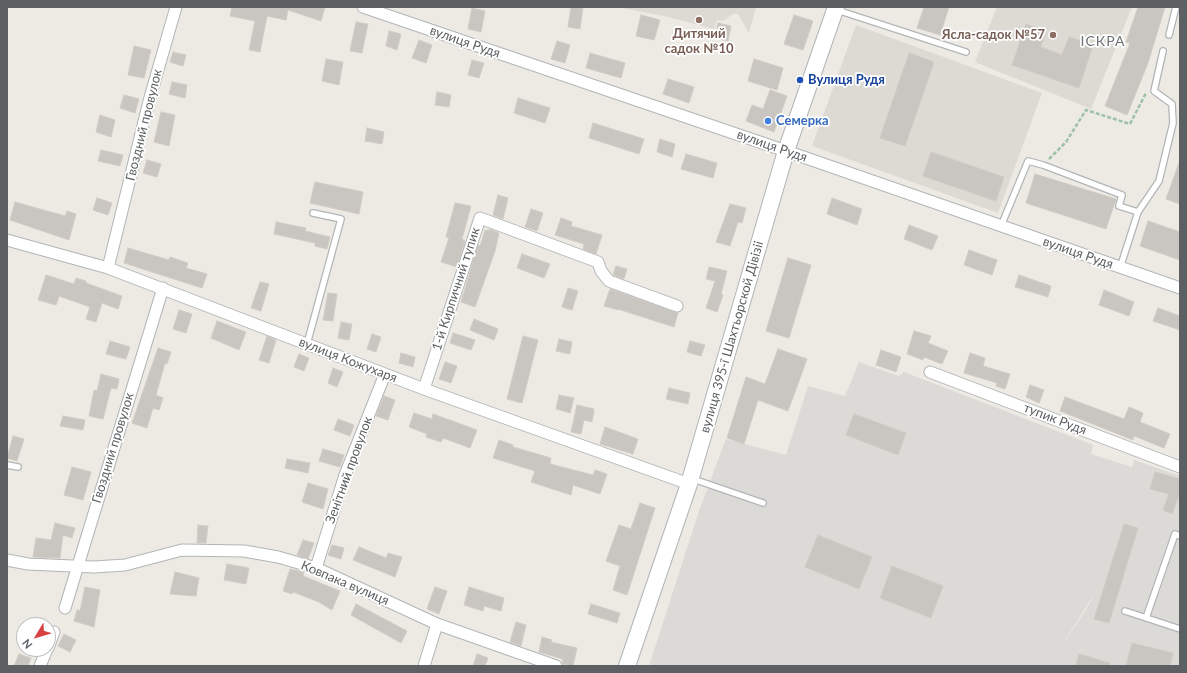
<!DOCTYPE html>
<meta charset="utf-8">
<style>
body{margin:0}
#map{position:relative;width:1187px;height:673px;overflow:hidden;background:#edeae4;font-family:Lato,sans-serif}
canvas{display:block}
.frame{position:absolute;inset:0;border:8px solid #5c6063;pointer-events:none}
.north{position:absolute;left:16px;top:617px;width:40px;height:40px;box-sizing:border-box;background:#fff;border:1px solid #bebfc1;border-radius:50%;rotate:232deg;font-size:11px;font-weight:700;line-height:16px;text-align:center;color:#5c6063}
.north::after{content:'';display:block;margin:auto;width:14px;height:18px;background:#d74141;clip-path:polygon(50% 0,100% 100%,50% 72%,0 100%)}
</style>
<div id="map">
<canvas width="1187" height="673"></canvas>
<div class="frame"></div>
<div class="north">N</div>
</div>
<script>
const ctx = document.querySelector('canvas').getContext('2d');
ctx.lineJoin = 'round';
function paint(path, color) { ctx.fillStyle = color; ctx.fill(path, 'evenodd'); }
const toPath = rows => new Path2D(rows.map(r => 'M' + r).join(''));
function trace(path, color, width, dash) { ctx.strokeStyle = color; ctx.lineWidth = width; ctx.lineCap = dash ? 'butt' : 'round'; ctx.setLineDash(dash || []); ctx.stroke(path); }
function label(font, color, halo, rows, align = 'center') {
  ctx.font = font + ' Lato,sans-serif'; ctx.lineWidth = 3.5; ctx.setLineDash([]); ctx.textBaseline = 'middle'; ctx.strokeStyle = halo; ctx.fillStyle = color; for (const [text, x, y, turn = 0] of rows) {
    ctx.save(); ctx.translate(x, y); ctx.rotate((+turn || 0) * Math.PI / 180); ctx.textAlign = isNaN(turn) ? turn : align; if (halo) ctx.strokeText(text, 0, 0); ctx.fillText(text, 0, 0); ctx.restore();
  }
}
paint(toPath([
 [859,362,899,376,904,372,1093,445,1091,454,1132,467,1134,460,1180,476,1180,666,649,666,699,511,726,439,786,455,808,386,845,396],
 [1095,593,1087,608,1058,651]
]), '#dcdad7');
paint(toPath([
 [617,7,756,7,749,33,738,14,733,14,723,21,717,20,714,29,664,16],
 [997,7,1063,7,1068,9,1069,7,1132,7,1091,109,975,62],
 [856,25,1042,93,998,213,812,146]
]), '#ddd9d3');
const building = toPath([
 [232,7,325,7,321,21,288,10,286,20,267,16,260,52,249,50,255,21,230,16,232,7],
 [571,7,583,7,580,29,568,27,571,7],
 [924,7,949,7,940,35,917,28,924,7],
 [1138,7,1165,7,1148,63,1127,115,1105,106,1130,43,1126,42,1138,7],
 [472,8,485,11,481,32,468,29,472,8],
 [641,15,660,20,654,40,636,36,641,15],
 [794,15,813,21,803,50,784,44,794,15],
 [356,22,368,24,362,53,350,51,356,22],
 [718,23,731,26,728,41,715,38,718,23],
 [1026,24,1046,31,1041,47,1062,55,1069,37,1093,45,1079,88,1012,65,1026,24],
 [389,31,401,34,397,50,386,46,389,31],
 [419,40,432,45,426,63,412,58,419,40],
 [557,41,570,45,565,63,551,59,557,41],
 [134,46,151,50,144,78,128,75,134,46],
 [173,52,186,55,183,66,170,62,173,52],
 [590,53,625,63,621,78,586,68,590,53],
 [909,53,934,62,905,146,880,138,909,53],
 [326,59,343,62,339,85,322,81,326,59],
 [754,59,783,68,777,90,748,81,754,59],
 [472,60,484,63,479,78,468,75,472,60],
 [668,79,694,87,689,103,663,94,668,79],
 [172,82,187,85,185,98,169,94,172,82],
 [770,90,787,96,774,132,746,121,752,105,763,109,770,90],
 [437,92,451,95,449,107,435,105,437,92],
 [124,95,139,99,135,113,120,108,124,95],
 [518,98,550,108,545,123,514,113,518,98],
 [161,112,175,115,169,146,154,142,161,112],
 [100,115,115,120,111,137,96,132,100,115],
 [593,123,644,139,639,154,589,138,593,123],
 [367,128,384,132,382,144,365,141,367,128],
 [660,139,675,144,672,157,657,152,660,139],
 [101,150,123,155,120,166,98,161,101,150],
 [931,152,1004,177,996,201,923,176,931,152],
 [686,154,717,163,713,178,681,169,686,154],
 [147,160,161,164,157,177,143,173,147,160],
 [1179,163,1180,164,1180,204,1166,199,1179,163],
 [1035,174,1116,199,1106,229,1026,203,1035,174],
 [315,182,363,192,359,214,310,203,315,182],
 [498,195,508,198,503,219,493,215,498,195],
 [97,198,112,203,108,215,93,210,97,198],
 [832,198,862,209,857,225,827,214,832,198],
 [15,202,65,216,67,211,76,214,69,240,10,220,15,202],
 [455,203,471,206,462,239,465,241,457,267,441,262,449,238,446,237,455,203],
 [730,204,746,208,742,223,738,222,730,246,716,242,730,204],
 [531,209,543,213,537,231,525,227,531,209],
 [561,218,572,222,571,226,602,235,596,254,583,249,584,244,555,235,561,218],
 [1148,221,1180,232,1180,260,1140,246,1148,221],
 [276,222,306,228,305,231,330,237,327,249,315,246,315,243,274,234,276,222],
 [909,225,938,236,932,250,904,239,909,225],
 [489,229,499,233,495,251,475,307,461,302,478,245,480,246,485,230,489,231,489,229],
 [128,248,169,260,170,257,188,263,186,268,207,274,202,288,124,263,128,248],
 [969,250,997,260,992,275,964,265,969,250],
 [522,254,550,264,544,278,517,268,522,254],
 [788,258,811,265,789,338,766,331,788,258],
 [616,266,627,269,624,279,613,275,616,266],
 [709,267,727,271,721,294,723,295,717,312,706,308,715,281,706,279,709,267],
 [46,275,74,284,76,278,86,281,86,283,122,296,118,309,102,303,96,322,86,319,90,307,59,296,56,305,38,300,46,275],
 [1019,275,1051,286,1048,297,1015,287,1019,275],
 [260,282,269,284,261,311,251,308,260,282],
 [568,288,578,291,572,310,562,307,568,288],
 [610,289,678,313,674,327,618,309,618,310,604,306,610,289],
 [1104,290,1134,302,1129,316,1099,305,1104,290],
 [328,293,337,294,333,321,323,320,328,293],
 [1158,308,1180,316,1180,330,1153,321,1158,308],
 [179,310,192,314,186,333,173,329,179,310],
 [474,319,498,329,494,340,470,330,474,319],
 [217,321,246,332,239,350,211,338,217,321],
 [341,322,352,324,349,340,338,338,341,322],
 [914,331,931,336,928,343,948,351,942,364,924,357,923,360,907,354,914,331],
 [453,333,475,340,471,350,450,343,453,333],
 [372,334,381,337,376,352,367,349,372,334],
 [267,336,276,340,269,363,259,360,267,336],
 [523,336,538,340,522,403,507,399,523,336],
 [559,339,572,342,570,354,556,351,559,339],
 [110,341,130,347,126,359,106,354,110,341],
 [690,341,705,345,701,356,687,352,690,341],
 [158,348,171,352,167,364,165,363,156,395,163,398,159,410,153,408,147,428,132,423,158,348],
 [778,349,807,359,788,411,758,400,744,444,727,438,746,377,765,384,778,349],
 [881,350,901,357,896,372,876,365,881,350],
 [401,353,415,357,413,367,399,363,401,353],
 [970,353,985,358,983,366,1010,374,1005,389,996,386,997,383,964,373,970,353],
 [299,354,309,358,304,371,294,367,299,354],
 [445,362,457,366,451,383,439,379,445,362],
 [333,368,343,372,337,387,328,383,333,368],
 [101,374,119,379,117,389,111,388,103,419,89,416,94,390,97,391,101,374],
 [1030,385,1044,390,1039,403,1026,397,1030,385],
 [669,388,690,393,688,404,666,399,669,388],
 [559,395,574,398,570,413,556,409,559,395],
 [384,396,395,400,388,420,376,416,384,396],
 [1065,397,1124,419,1129,407,1143,413,1140,422,1170,434,1164,448,1134,436,1133,440,1060,411,1065,397],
 [577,405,594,409,592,422,584,420,581,434,571,432,577,405],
 [414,413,432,419,433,414,477,430,470,448,443,438,441,442,426,437,427,434,409,427,414,413],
 [854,414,906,433,898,455,846,435,854,414],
 [63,416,85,420,83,430,60,426,63,416],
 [338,419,354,425,350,436,334,430,338,419],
 [605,427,638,439,633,454,600,444,605,427],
 [13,436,24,439,17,461,7,458,13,436],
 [499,440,513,445,513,447,551,458,550,464,593,475,595,470,607,474,600,494,573,485,571,495,531,482,535,471,493,458,499,440],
 [323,449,344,455,340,467,319,461,323,449],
 [287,459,310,463,308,473,285,468,287,459],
 [72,467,91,472,83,500,64,495,72,467],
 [1155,472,1180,479,1180,492,1172,514,1163,510,1169,494,1150,489,1155,472],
 [308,483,328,489,323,509,302,502,308,483],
 [640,503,655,508,627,595,613,590,620,566,606,561,619,525,631,529,640,503],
 [55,523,75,528,72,538,63,535,60,558,33,557,36,538,51,540,55,523],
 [1124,524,1138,528,1109,623,1094,619,1124,524],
 [198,525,208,526,206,543,197,543,198,525],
 [818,535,872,557,859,589,805,567,818,535],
 [303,540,314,543,308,559,297,555,303,540],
 [332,545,344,548,341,559,328,555,332,545],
 [359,547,386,558,388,553,402,557,395,577,353,560,359,547],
 [227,564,249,568,246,584,224,580,227,564],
 [892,566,943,586,931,618,880,598,892,566],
 [290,569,304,572,303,576,340,591,332,610,319,602,293,592,292,594,283,591,290,569],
 [175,572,199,578,196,596,170,594,175,572],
 [85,587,100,590,94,627,74,621,77,610,80,611,85,587],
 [435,587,447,591,439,614,427,609,435,587],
 [469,587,504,598,501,611,484,606,483,611,464,605,469,587],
 [356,604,407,631,401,643,351,615,356,604],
 [591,604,620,613,617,623,588,614,591,604],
 [516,622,526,625,521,646,510,642,516,622],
 [64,634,76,640,70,652,58,646,64,634],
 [542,637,552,640,551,642,577,648,573,666,562,664,563,659,539,652,542,637],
 [1132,643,1173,653,1170,666,1126,666,1132,643],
 [19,654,31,658,28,666,14,666,19,654],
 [477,654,488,658,485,666,473,666,477,654],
 [1079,654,1110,663,1109,666,1076,666,1079,654]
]);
paint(building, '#c9c5c1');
trace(building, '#d1ccc3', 1);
const lane = toPath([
 [837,10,966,52],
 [1169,35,1176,7],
 [1001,226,1028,161,1043,165,1122,195,1119,206,1138,212],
 [1120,268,1138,212,1159,181,1173,123,1172,104,1154,91,1163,51],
 [307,344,341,219,313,213],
 [7,465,18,467],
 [693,479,763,503],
 [1125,611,1180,629],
 [1146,618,1175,534,1180,536]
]);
const street = toPath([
 [363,7,786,151,1180,288],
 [7,240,108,268,424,389,689,484],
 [108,268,149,101,176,7],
 [930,372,1180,467],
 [424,389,480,218,598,262,601,271,609,281,677,306],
 [7,560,28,564,94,567,125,565,182,550,244,551,278,557,316,568,437,624,556,666],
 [316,568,345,475,385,374],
 [65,608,163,288],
 [48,648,54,632],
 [40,666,47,649],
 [424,666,437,624]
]);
const secondary = toPath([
 [627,666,689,484,786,151,836,7]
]);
trace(lane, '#b2b5b8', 8);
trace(street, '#b2b5b8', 13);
trace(secondary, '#b1b4b8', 18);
trace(toPath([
 [1049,159,1066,142,1086,110,1130,124,1146,93]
]), '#9dc2a5', 2.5, [4, 2]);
trace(lane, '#fff', 5.5);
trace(street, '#fff', 11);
trace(secondary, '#fff', 16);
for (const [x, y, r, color] of [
 [699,20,4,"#8d6e63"],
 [1053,35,4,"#8d6e63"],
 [800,80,4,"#1a4fb4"],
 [768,121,4,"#3f7fe0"]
]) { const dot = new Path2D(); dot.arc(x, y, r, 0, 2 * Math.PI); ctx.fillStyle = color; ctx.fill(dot); trace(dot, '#fff', 1.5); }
label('bold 13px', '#785e54', '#fff', [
 ["Дитячий",699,34],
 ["садок №10",699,49],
 ["Ясла-садок №57",1045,35,"right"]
]);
label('13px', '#5c6063', '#fff', [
 ["вулиця Рудя",465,42,19],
 ["Гвоздний провулок",144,125,-76],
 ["вулиця Рудя",772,146,19],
 ["вулиця Рудя",1078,253,19],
 ["1-й Кирпичний тупик",456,289,-72],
 ["вулиця 395-ї Шахтьорской Дівізіі",732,337,-74],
 ["вулиця Кожухаря",348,360,21],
 ["тупик Рудя",1055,419,21],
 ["Гвоздний провулок",113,448,-73],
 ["Зенітний провулок",349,470,-70],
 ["Ковпака вулиця",345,583,23]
]);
label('bold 13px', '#164399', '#fff', [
 ["Вулиця Рудя",808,80]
], 'left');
label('bold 13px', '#366cbe', '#fff', [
 ["Семерка",776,121]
], 'left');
ctx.letterSpacing = '1px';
label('14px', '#6d7275', '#fff', [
 ["ІСКРА",1103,41]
]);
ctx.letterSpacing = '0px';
</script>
